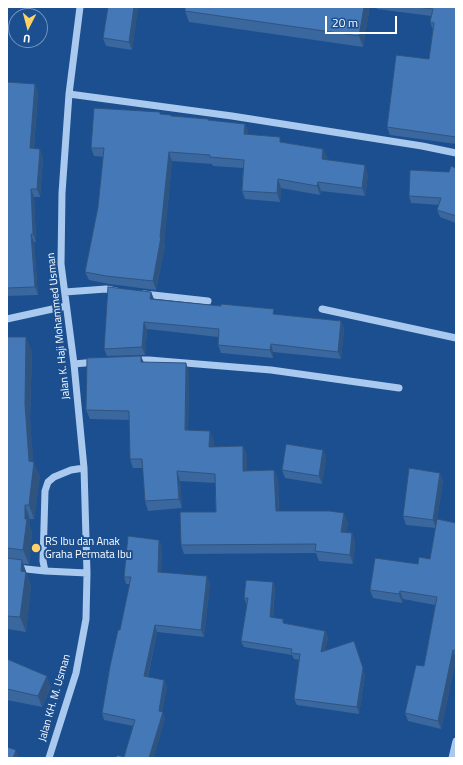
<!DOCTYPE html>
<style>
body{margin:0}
#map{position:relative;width:463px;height:765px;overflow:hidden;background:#1b4f8f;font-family:"Titillium Web",sans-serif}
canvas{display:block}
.frame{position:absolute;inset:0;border:8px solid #fff;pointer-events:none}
.north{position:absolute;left:8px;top:8px;width:40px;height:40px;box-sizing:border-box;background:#1b4f8f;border:1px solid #7695bc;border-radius:50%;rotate:186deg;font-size:11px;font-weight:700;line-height:16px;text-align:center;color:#fff}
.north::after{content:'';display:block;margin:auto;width:14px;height:18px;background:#ffd166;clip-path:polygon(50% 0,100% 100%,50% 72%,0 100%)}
.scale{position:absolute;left:325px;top:16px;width:72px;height:18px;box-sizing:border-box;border:2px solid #fff;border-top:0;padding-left:5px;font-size:12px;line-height:14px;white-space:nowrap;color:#fff;-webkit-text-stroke:3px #1b4f8f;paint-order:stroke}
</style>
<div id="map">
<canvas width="463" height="765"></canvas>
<div class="frame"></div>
<div class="north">U</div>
<div class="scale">20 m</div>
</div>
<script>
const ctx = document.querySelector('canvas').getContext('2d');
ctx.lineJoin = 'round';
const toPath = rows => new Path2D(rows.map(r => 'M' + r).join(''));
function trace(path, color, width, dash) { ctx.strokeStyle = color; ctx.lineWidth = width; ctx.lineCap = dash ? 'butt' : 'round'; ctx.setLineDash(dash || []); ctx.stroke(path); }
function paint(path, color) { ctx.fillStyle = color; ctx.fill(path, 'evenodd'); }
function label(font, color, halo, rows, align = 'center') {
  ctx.font = font + ' "Titillium Web",sans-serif'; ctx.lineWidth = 4; ctx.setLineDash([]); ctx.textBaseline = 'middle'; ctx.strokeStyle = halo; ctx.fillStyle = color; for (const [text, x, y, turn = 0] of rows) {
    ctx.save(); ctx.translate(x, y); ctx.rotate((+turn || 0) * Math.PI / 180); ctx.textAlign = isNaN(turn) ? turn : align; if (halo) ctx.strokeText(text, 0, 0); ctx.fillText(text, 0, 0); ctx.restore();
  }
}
trace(toPath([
 [69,94,232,116,422,146,456,153],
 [65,292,106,289,116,291],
 [144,294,208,301],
 [322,309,456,338],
 [7,319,66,306],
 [134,360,149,360,271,370,399,388],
 [74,364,96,362],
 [7,567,45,571,87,573],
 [45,571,43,561,45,491,48,482,54,477,71,470,84,468],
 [49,758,76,673,86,619,87,573,84,468,74,364,61,264,62,193,69,94,80,7],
 [452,758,456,741]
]), '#a9c9ee', 7);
paint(toPath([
 [138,7,132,50,106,46,103,38],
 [176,7,368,7,369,11,363,47,189,22,185,11,185,8],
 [376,7,456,7,456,144,390,135,387,127,429,59,433,30,430,22,431,16,377,9],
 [7,82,35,84,38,92,34,148,43,157,40,197,34,197,36,242,34,242,38,295,7,296],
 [161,114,172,116,208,119,209,120,245,124,248,132,248,135,282,142,323,149,327,158,326,160,368,174,365,196,321,191,320,195,281,188,280,202,245,199,242,191,243,168,213,166,212,164,172,161,164,243,165,246,156,290,109,284,89,280,85,272,98,207,103,157,94,156,91,148],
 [456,168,456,223,440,217,437,210,439,205,411,203,409,196],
 [151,292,154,299,276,315,341,321,344,329,341,359,273,352,273,358,221,353,218,345,218,337,147,329,145,355,107,356,104,349],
 [7,337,32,351,30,419,33,462,40,476,34,519,30,519,30,527,32,533,29,564,23,564,31,586,26,632,7,629],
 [143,362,189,372,188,430,214,440,213,447,243,446,247,456,247,471,274,470,278,479,279,511,348,522,346,532,352,533,355,542,353,564,319,561,316,553,184,554,181,545,216,512,216,483,180,481,182,508,148,511,145,501,143,468,133,468,130,459,129,420,90,419,86,410],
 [323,450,326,458,322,484,285,478,282,470],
 [440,473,443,481,437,519,456,523,456,659,441,729,408,721,405,713,424,666,435,605,403,599,402,603,373,598,370,590,418,564,430,559,436,528,406,525,403,516],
 [159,540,162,547,161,573,210,583,204,637,157,632,148,677,164,680,167,687,162,712,165,719,124,757,133,726,104,720,102,713,120,630,130,584,126,584,124,577],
 [273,582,275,588,273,618,283,619,284,623,325,631,328,637,325,651,365,675,359,714,297,705,294,699,300,660,294,659,292,655,244,647,241,641,247,605,244,598],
 [7,659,51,687,42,707,7,700]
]), '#3a679d');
paint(toPath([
 [134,7,138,7,132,50,129,42],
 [364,7,368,7,369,11,363,47,359,36],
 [35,84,38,92,33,156,30,148],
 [245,124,248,132,247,143,244,134],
 [40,149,43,157,40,197,37,189],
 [323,149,327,158,325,168,322,159],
 [169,152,172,161,164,243,165,246,156,290,153,281,160,237],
 [365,165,368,174,365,196,362,188],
 [278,179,281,188,280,202,277,193],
 [318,182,321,191,320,195,317,186],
 [31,189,34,197,36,242,33,234],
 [31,234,34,242,38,295,35,287],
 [151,292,154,300,150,299],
 [341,321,344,329,341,359,338,352],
 [144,322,147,329,145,355,142,347],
 [26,337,32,351,30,419,34,468,34,462,40,476,34,519,29,505,29,461,25,404],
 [271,344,273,352,273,358,270,350],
 [141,356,145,365,141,362],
 [186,363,189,372,188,439,185,430],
 [210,431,214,440,213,456,209,447],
 [243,446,247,456,247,481,243,471],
 [323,450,326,458,322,484,319,476],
 [274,470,278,479,279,520,276,511],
 [177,471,180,481,182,508,179,499],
 [440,473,443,481,436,528,433,520],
 [25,505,30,519,30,527,32,533,29,564,23,550],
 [344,513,348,522,345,541,341,532],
 [352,533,355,542,353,564,350,555],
 [159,540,162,547,161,580,158,572],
 [22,560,31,586,26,632,20,617,21,571],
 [207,576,210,583,204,637,201,630],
 [273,582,275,588,272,624,270,617],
 [400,591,403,599,402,603,399,594],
 [155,625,157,632,146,684,144,676],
 [325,631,328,637,324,658,321,652],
 [357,648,365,675,359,714,357,707],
 [453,650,456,659,441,729,438,721],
 [47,676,51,687,42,707,38,696],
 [164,680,167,687,162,714,163,712,165,719,154,758,149,758],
 [16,750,19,758,13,758]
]), '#305480');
const building = toPath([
 [108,7,134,7,129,42,103,38,108,7],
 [185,7,364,7,359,36,185,11,185,7],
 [417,7,456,7,456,137,387,127,396,55,429,59,434,23,430,22,433,9,417,7],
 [7,82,35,84,30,148,40,149,37,189,31,189,33,234,31,234,35,287,7,288,7,82],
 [94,108,160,112,160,114,171,115,171,116,208,119,208,120,245,124,244,134,280,137,280,142,323,149,322,159,365,165,362,188,318,182,317,186,278,179,277,193,242,191,244,160,210,157,210,155,169,152,160,237,161,237,153,281,106,276,85,272,98,207,104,148,91,148,94,108],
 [451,166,456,168,456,216,437,210,441,198,409,196,410,170,449,172,451,166],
 [108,287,151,292,150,299,221,306,221,304,274,309,273,314,341,321,338,352,271,344,270,350,218,345,219,329,144,322,142,347,104,349,108,287],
 [7,337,26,337,25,404,29,461,34,462,29,505,25,505,25,519,27,519,23,550,7,548,7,337],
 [141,356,141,362,186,363,185,430,210,431,209,447,243,446,243,471,274,470,276,511,330,511,344,513,341,532,352,533,350,555,315,551,316,544,181,545,180,512,216,512,215,474,177,471,179,499,145,501,142,459,130,459,129,411,86,410,87,358,141,356],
 [286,444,323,450,319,476,282,470,286,444],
 [409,468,440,473,433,520,403,516,409,468],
 [437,519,456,523,456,651,453,650,438,721,405,713,416,665,424,666,437,597,400,591,399,594,370,590,375,558,418,564,419,557,430,559,437,519],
 [128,536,159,540,158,572,207,576,201,630,155,625,144,676,164,680,159,711,163,712,149,758,116,758,117,755,124,757,135,720,102,713,110,666,118,630,120,630,131,577,124,577,128,536],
 [7,558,22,560,21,571,26,572,20,617,7,616,7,558],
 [246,580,273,582,270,617,283,619,283,623,325,631,321,652,354,641,363,668,357,707,294,699,300,654,291,653,292,649,241,641,248,598,244,598,246,580],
 [7,659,47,676,38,696,7,689,7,659],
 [7,747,16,750,13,758,7,758,7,747]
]);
paint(building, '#4478b7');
trace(building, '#305480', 1);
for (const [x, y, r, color] of [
 [36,548,5,"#ffd166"]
]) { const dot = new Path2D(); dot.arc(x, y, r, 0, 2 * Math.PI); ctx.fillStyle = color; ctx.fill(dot); trace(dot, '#1b4f8f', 1.5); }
label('11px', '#fff', '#1b4f8f', [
 ["Jalan K. Haji Mohammed Usman",59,326,-96],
 ["Jalan KH. M. Usman",55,698,-74]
]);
label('11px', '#fff', '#1b4f8f', [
 ["RS Ibu dan Anak",45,542],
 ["Graha Permata Ibu",45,555]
], 'left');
</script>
